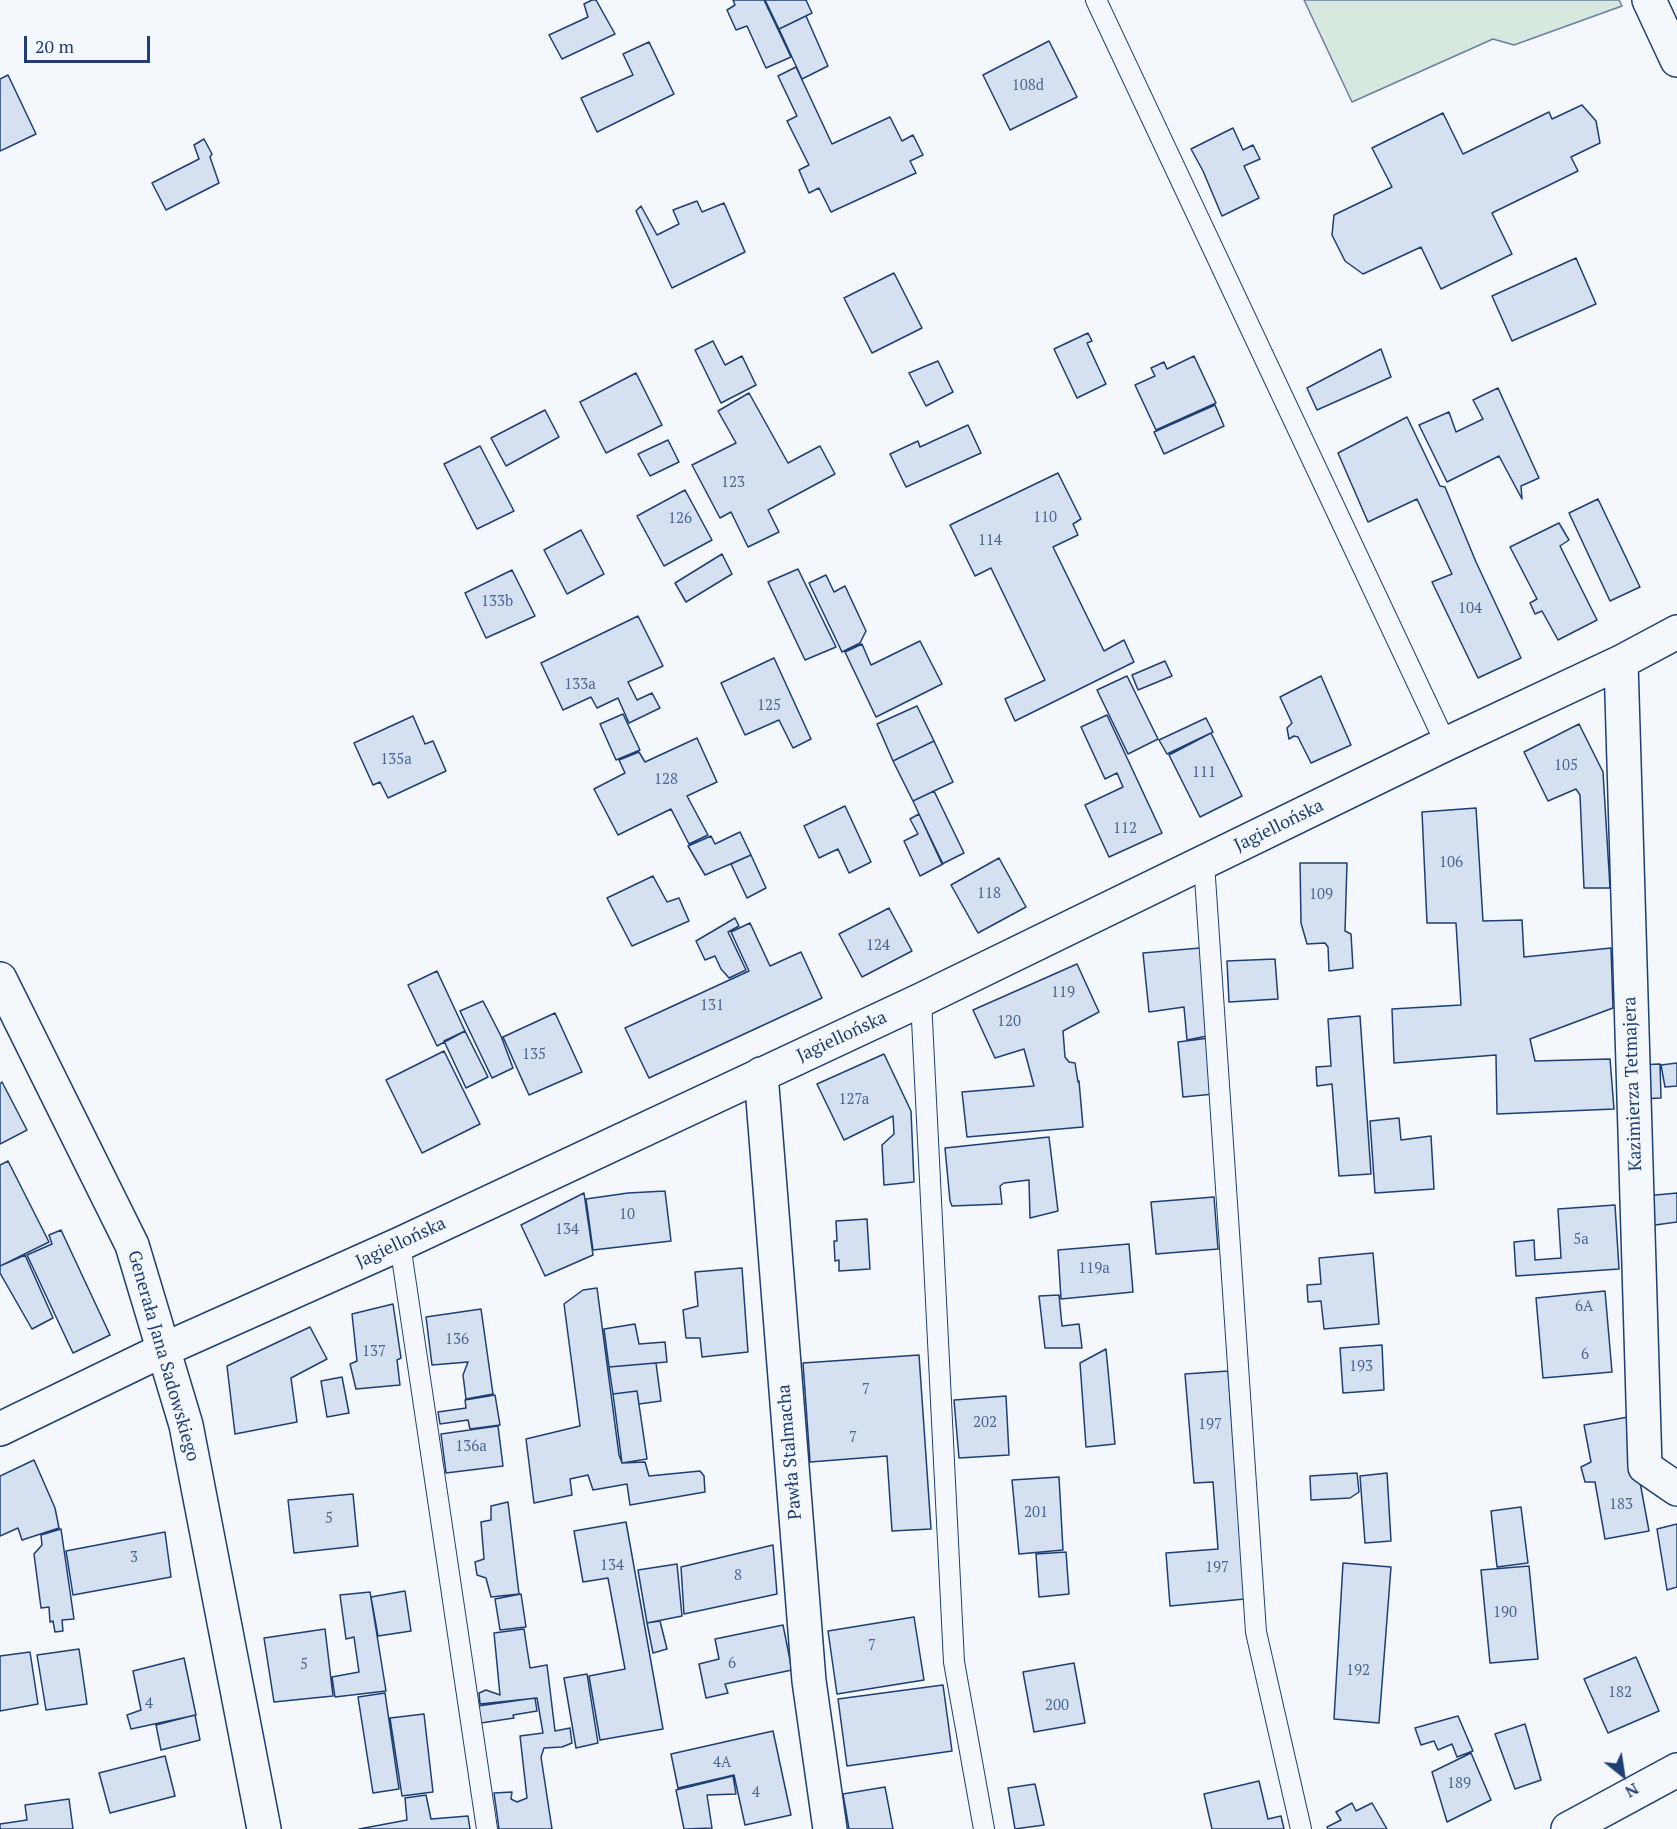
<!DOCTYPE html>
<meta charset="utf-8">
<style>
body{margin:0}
#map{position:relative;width:1677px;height:1829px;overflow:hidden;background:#f4f7fb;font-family:"PT Serif",serif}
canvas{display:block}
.north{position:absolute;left:1593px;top:1745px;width:60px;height:60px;-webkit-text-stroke:4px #f4f7fb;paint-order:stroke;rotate:150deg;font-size:16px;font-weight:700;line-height:24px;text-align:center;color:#1d3f73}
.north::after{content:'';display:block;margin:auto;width:21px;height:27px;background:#1d3f73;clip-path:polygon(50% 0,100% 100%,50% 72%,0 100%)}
.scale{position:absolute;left:24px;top:36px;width:126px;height:27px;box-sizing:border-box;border:3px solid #1d3f73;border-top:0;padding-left:8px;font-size:18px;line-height:21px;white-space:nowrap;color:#1d3f73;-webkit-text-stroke:4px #f4f7fb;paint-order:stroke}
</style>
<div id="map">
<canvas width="1677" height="1829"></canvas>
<div class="north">N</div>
<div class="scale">20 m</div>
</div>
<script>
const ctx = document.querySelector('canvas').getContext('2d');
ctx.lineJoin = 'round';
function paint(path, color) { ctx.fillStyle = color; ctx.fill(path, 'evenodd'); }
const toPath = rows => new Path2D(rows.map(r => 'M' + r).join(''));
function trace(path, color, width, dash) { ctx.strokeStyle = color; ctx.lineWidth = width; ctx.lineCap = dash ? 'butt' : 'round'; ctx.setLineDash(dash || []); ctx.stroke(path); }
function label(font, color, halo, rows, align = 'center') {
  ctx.font = font + ' "PT Serif",serif'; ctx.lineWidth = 4.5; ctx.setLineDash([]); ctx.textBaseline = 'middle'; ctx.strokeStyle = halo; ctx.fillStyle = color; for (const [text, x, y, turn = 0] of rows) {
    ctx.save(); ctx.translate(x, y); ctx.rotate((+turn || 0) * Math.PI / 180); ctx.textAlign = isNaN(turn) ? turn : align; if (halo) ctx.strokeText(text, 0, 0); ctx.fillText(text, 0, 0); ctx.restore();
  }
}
const green = toPath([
 [1304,0,1619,0,1622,6,1514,45,1493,39,1352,102,1304,0]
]);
paint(green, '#d7e8df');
trace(green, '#687fa3', 1.5);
const building = toPath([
 [592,0,596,0,615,34,562,59,549,35,588,17,584,4,592,0],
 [733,0,764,0,791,57,766,68,747,26,736,30,727,10,735,5,733,0],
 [765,0,806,0,812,13,779,29,765,0],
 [806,16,828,66,802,79,779,29,806,16],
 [1049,41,1077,97,1010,130,983,75,1049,41],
 [649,42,674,94,597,132,581,98,633,75,623,54,649,42],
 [796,67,832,144,890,117,902,141,913,135,923,155,910,161,916,173,831,212,819,188,809,193,799,170,809,165,787,121,797,116,778,76,796,67],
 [8,75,36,134,0,151,0,79,8,75],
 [1582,105,1596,121,1600,143,1571,157,1578,171,1492,213,1512,254,1441,289,1421,247,1363,274,1345,261,1332,235,1334,215,1392,187,1372,148,1443,113,1463,154,1549,112,1552,119,1582,105],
 [1233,128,1243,150,1253,145,1260,159,1244,166,1259,198,1222,216,1203,171,1191,149,1233,128],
 [204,139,212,154,210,157,219,183,166,210,152,183,199,159,194,145,204,139],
 [697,201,702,212,724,203,745,252,672,288,636,211,641,206,657,235,679,224,673,210,697,201],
 [1576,258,1596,304,1512,341,1492,296,1576,258],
 [894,273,922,328,872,353,844,298,894,273],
 [1088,333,1092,341,1087,343,1106,384,1077,398,1054,349,1088,333],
 [713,341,725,365,742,356,756,385,721,403,695,350,713,341],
 [1381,349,1391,377,1317,410,1307,388,1381,349],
 [1194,356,1216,403,1156,430,1135,385,1155,376,1151,368,1164,362,1167,369,1194,356],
 [938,361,953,392,926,406,909,373,938,361],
 [636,373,662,425,606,453,580,402,636,373],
 [1498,388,1539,478,1521,486,1522,499,1499,456,1447,482,1419,425,1449,412,1456,432,1483,419,1473,400,1498,388],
 [749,393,788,463,820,446,835,474,768,510,779,532,748,547,731,512,720,518,692,465,736,443,718,411,749,393],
 [1215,405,1224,426,1164,454,1154,432,1215,405],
 [545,410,559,437,506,466,491,438,545,410],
 [1407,417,1440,486,1445,487,1476,562,1521,658,1478,678,1432,582,1452,574,1417,499,1368,522,1338,453,1407,417],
 [968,425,981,453,906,487,890,454,918,441,920,447,968,425],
 [668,440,679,462,650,476,638,454,668,440],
 [480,446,514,511,477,529,444,464,480,446],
 [1058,473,1081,519,1073,524,1078,535,1053,547,1104,651,1124,640,1134,662,1015,721,1005,699,1045,680,991,568,975,576,950,525,1058,473],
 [685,490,712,540,664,566,637,516,685,490],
 [1598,499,1640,587,1610,601,1569,513,1598,499],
 [1559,523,1569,540,1560,546,1597,620,1558,640,1542,611,1535,614,1530,603,1537,599,1510,547,1559,523],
 [581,530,604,574,567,594,544,550,581,530],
 [722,554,732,574,686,602,675,583,722,554],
 [798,569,836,647,805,660,768,582,798,569],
 [512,570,535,616,486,638,465,593,512,570],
 [826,575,834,592,845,586,866,631,860,643,842,652,809,583,826,575],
 [638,616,663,666,628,682,637,700,652,693,660,708,629,723,618,698,597,708,591,697,563,710,541,663,638,616],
 [920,641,942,684,876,717,845,652,862,644,871,665,920,641],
 [774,658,811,739,793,748,779,720,745,735,721,683,774,658],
 [1165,661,1172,676,1138,690,1132,675,1165,661],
 [1127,676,1158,739,1128,754,1097,690,1127,676],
 [1321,676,1351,745,1311,763,1298,737,1294,736,1289,739,1287,728,1292,723,1280,697,1321,676],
 [917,706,934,741,893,761,877,724,917,706],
 [623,714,640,750,616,760,600,724,623,714],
 [1107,715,1162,833,1109,857,1085,805,1123,787,1117,773,1105,779,1081,727,1107,715],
 [413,716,425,744,433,741,446,771,388,798,380,782,373,785,354,743,413,716],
 [1206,718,1213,732,1167,754,1159,740,1206,718],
 [1579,724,1603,772,1610,888,1584,888,1580,795,1576,789,1548,801,1524,752,1579,724],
 [1211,733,1242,796,1200,817,1169,755,1211,733],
 [697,738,717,782,687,796,708,835,689,844,671,809,618,835,594,789,625,773,619,760,639,752,645,762,697,738],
 [934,741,953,782,913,801,893,761,934,741],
 [934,791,964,853,942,864,913,801,934,791],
 [845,806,871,862,849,873,838,849,819,858,804,826,845,806],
 [1476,808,1483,921,1522,920,1524,957,1611,948,1613,1008,1530,1039,1535,1061,1610,1059,1614,1109,1497,1114,1496,1055,1394,1063,1392,1009,1461,1005,1456,923,1427,923,1422,812,1476,808],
 [919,814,943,864,920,876,904,841,918,834,910,819,919,814],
 [740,832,751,855,705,875,688,846,711,836,715,844,740,832],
 [751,855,766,888,747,898,731,864,751,855],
 [999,858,1026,907,978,933,951,885,999,858],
 [1300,863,1347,863,1345,931,1351,934,1353,968,1329,971,1328,947,1325,943,1307,944,1301,923,1300,863],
 [653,876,667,902,679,898,689,921,632,946,607,898,653,876],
 [889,908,912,951,862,977,839,934,889,908],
 [735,918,739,926,728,932,746,970,729,978,721,969,715,956,705,960,696,941,735,918],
 [750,923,770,966,801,952,822,998,649,1078,625,1028,749,971,731,932,750,923],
 [1200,948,1207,1036,1187,1040,1184,1007,1149,1012,1143,953,1200,948],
 [1275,959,1278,999,1229,1002,1227,961,1275,959],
 [1077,964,1099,1012,1063,1031,1065,1057,1069,1062,1075,1063,1078,1082,1079,1081,1083,1127,967,1137,962,1092,1034,1086,1024,1049,995,1058,973,1010,1077,964],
 [437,971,465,1031,437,1046,408,985,437,971],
 [483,1001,501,1036,513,1068,492,1078,460,1011,483,1001],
 [555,1013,582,1072,529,1095,503,1037,555,1013],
 [1360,1016,1371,1174,1339,1176,1332,1084,1317,1086,1316,1067,1331,1066,1328,1019,1360,1016],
 [465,1031,488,1077,466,1088,444,1041,465,1031],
 [1209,1038,1214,1094,1183,1097,1178,1042,1209,1038],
 [444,1051,480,1124,422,1153,386,1080,444,1051],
 [884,1054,911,1111,914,1182,884,1185,882,1145,894,1134,893,1116,844,1140,817,1084,884,1054],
 [1677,1063,1677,1086,1665,1087,1661,1065,1677,1063],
 [1660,1064,1661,1098,1639,1099,1638,1065,1660,1064],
 [2,1082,27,1130,0,1144,0,1084,2,1082],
 [1399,1118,1401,1140,1431,1136,1434,1189,1375,1193,1370,1121,1399,1118],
 [1049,1137,1058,1211,1030,1218,1029,1180,1004,1183,1000,1186,1002,1204,952,1206,950,1201,945,1148,1049,1137],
 [8,1161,49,1242,0,1266,0,1165,8,1161],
 [665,1191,671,1241,593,1250,586,1199,628,1193,665,1191],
 [584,1193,593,1255,545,1276,521,1225,584,1193],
 [1677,1193,1677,1222,1648,1226,1645,1196,1677,1193],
 [1214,1197,1218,1249,1156,1254,1151,1202,1214,1197],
 [1615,1205,1619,1269,1516,1276,1514,1242,1534,1240,1535,1260,1561,1258,1558,1209,1615,1205],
 [867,1219,870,1269,839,1271,839,1260,835,1261,834,1241,837,1241,836,1221,867,1219],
 [61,1230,110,1335,73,1353,27,1255,52,1244,49,1235,61,1230],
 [1129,1244,1133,1292,1061,1299,1058,1250,1129,1244],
 [1373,1253,1379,1324,1324,1329,1321,1301,1308,1302,1307,1285,1321,1284,1319,1258,1373,1253],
 [25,1255,53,1318,32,1329,0,1273,0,1266,25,1255],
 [742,1268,748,1352,702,1357,700,1338,686,1338,683,1310,698,1306,695,1272,742,1268],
 [597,1288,619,1455,622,1463,645,1462,649,1476,700,1471,704,1476,705,1492,630,1505,627,1484,593,1490,588,1475,570,1479,572,1495,534,1503,526,1439,580,1426,564,1304,583,1290,597,1288],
 [1605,1291,1612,1372,1543,1378,1536,1298,1605,1291],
 [1059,1295,1062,1326,1079,1324,1082,1348,1045,1348,1039,1296,1059,1295],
 [393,1304,401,1358,397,1360,400,1385,356,1389,350,1364,357,1361,352,1314,393,1304],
 [481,1309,493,1394,466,1399,463,1375,468,1362,432,1365,426,1317,481,1309],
 [635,1324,639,1344,665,1342,667,1362,609,1367,604,1329,635,1324],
 [310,1327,327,1359,291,1378,297,1422,235,1434,227,1366,310,1327],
 [1382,1345,1384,1390,1343,1393,1340,1348,1382,1345],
 [1106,1349,1115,1444,1086,1447,1080,1363,1106,1349],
 [919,1355,931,1529,892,1531,887,1456,810,1462,803,1363,919,1355],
 [656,1363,661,1401,639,1404,637,1391,613,1394,609,1367,656,1363],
 [1228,1371,1245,1599,1170,1606,1166,1553,1218,1549,1213,1482,1194,1483,1185,1374,1228,1371],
 [342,1377,349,1413,327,1417,321,1381,342,1377],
 [637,1391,647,1459,622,1463,613,1394,637,1391],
 [495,1395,500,1425,470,1429,468,1420,440,1424,438,1412,466,1408,465,1400,495,1395],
 [1006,1396,1009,1455,959,1458,954,1400,1006,1396],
 [1628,1417,1649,1531,1605,1539,1595,1482,1585,1482,1581,1467,1591,1462,1584,1425,1628,1417],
 [498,1426,503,1466,446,1473,441,1434,498,1426],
 [34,1460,55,1508,59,1528,22,1540,18,1528,0,1536,0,1476,34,1460],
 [1357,1473,1359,1492,1350,1498,1311,1500,1310,1476,1357,1473],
 [1387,1473,1391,1541,1365,1543,1360,1476,1387,1473],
 [1059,1477,1063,1550,1019,1554,1012,1480,1059,1477],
 [353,1494,358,1546,294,1553,288,1500,353,1494],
 [508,1502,519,1594,491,1597,486,1578,477,1575,475,1562,484,1559,481,1522,491,1520,491,1506,508,1502],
 [1521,1507,1528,1563,1497,1567,1491,1511,1521,1507],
 [626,1522,663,1729,600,1740,589,1676,625,1669,608,1578,583,1582,574,1531,626,1522],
 [1677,1524,1677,1587,1667,1590,1657,1529,1677,1524],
 [61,1529,74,1619,62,1620,63,1631,55,1632,53,1621,50,1622,49,1607,41,1608,34,1554,42,1545,41,1535,61,1529],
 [165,1532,171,1577,73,1595,66,1551,165,1532],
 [773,1545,777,1594,684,1614,681,1567,773,1545],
 [1066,1552,1069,1594,1039,1597,1036,1554,1066,1552],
 [1343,1563,1391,1567,1379,1723,1334,1719,1343,1563],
 [677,1564,682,1616,647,1623,638,1570,677,1564],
 [1529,1566,1538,1659,1490,1663,1481,1570,1529,1566],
 [405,1591,411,1631,378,1636,371,1597,405,1591],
 [370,1592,386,1691,335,1697,332,1677,359,1672,354,1637,346,1639,340,1595,370,1592],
 [521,1594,526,1627,500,1630,495,1599,521,1594],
 [914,1617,924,1680,837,1694,828,1631,914,1617],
 [660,1621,667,1649,653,1653,647,1623,660,1621],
 [783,1625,792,1670,725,1684,728,1693,706,1698,699,1664,719,1659,715,1639,783,1625],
 [325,1629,333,1696,274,1702,264,1638,325,1629],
 [524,1629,530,1668,547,1665,555,1731,570,1728,572,1743,562,1747,544,1748,541,1757,552,1829,499,1829,494,1793,512,1792,511,1799,517,1802,527,1798,520,1736,543,1733,537,1698,480,1704,479,1693,486,1690,500,1695,494,1633,524,1629],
 [79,1649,87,1704,46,1710,37,1655,79,1649],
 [30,1652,38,1704,0,1711,0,1656,30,1652],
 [1636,1657,1659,1711,1608,1733,1584,1679,1636,1657],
 [184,1658,196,1715,131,1729,127,1715,141,1710,133,1671,184,1658],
 [1074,1663,1085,1723,1034,1732,1023,1672,1074,1663],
 [587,1674,598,1743,576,1748,564,1678,587,1674],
 [943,1685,952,1751,847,1766,838,1699,943,1685],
 [385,1693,399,1789,373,1793,358,1697,385,1693],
 [535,1698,537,1711,513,1715,514,1718,481,1723,478,1706,535,1698],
 [424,1714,433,1792,402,1796,390,1718,424,1714],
 [195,1715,200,1740,161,1750,156,1725,195,1715],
 [1458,1716,1473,1751,1457,1757,1452,1744,1438,1750,1434,1741,1421,1745,1415,1728,1458,1716],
 [1525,1724,1541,1780,1515,1789,1495,1734,1525,1724],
 [773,1731,791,1815,745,1825,734,1775,678,1788,671,1754,773,1731],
 [1471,1753,1491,1800,1447,1822,1432,1772,1471,1753],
 [165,1756,175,1796,110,1813,99,1773,165,1756],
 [733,1776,736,1794,707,1795,712,1828,684,1829,676,1790,733,1776],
 [1259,1781,1268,1819,1281,1816,1284,1829,1212,1829,1204,1794,1259,1781],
 [1035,1784,1044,1825,1015,1829,1008,1788,1035,1784],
 [885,1787,893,1829,849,1829,843,1794,885,1787],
 [426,1795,431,1819,468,1816,470,1829,359,1829,407,1820,405,1798,426,1795],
 [69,1799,73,1829,0,1829,0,1824,27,1820,25,1805,69,1799],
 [1352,1803,1356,1811,1372,1803,1387,1829,1328,1829,1327,1827,1341,1820,1336,1812,1352,1803]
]);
paint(building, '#d5e0f0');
trace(building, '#1d3f73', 1.5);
const service = toPath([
 [1096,0,1446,744],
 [1204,863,1256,1632,1301,1829],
 [921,1000,954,1662,984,1829],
 [400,1244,487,1829]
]);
const minor = toPath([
 [1649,0,1677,60],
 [1621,662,1645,1467,1677,1489],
 [761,1074,809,1681,830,1829],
 [0,1429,163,1350,400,1244,921,1000,1446,744,1621,662,1677,632]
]);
const tertiary = toPath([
 [0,979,132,1245,186,1425,264,1829],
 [1568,1829,1677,1770]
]);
trace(service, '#1d3f73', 22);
trace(minor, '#1d3f73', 36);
trace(tertiary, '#1d3f73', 36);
trace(service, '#f4f7fb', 20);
trace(minor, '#f4f7fb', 33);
trace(tertiary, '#f4f7fb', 33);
label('15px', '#4b6792', null, [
 ["108d",1028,86],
 ["123",733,483],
 ["110",1045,518],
 ["126",680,519],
 ["114",990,541],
 ["133b",497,602],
 ["104",1470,609],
 ["133a",580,685],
 ["125",769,706],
 ["135a",396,760],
 ["105",1566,766],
 ["111",1204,773],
 ["128",666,780],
 ["112",1125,829],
 ["106",1451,863],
 ["118",989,894],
 ["109",1321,895],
 ["124",878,946],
 ["119",1063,993],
 ["131",712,1006],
 ["120",1009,1022],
 ["135",534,1055],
 ["127a",854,1100],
 ["10",627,1215],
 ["134",567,1230],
 ["5a",1581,1240],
 ["119a",1094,1269],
 ["6A",1584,1307],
 ["136",457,1340],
 ["137",374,1352],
 ["6",1585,1355],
 ["193",1361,1367],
 ["7",866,1390],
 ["202",985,1423],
 ["197",1210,1425],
 ["7",853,1438],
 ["136a",471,1447],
 ["183",1621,1505],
 ["201",1036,1513],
 ["5",329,1519],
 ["3",134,1558],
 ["134",612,1566],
 ["197",1217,1568],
 ["8",738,1576],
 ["190",1505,1613],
 ["7",872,1646],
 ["6",732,1664],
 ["5",304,1665],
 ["192",1358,1671],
 ["182",1620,1693],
 ["4",149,1704],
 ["200",1057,1706],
 ["4A",722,1763],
 ["189",1459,1784],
 ["4",756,1793]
]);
label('18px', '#1d3f73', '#f4f7fb', [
 ["Jagiellońska",1279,826,-26],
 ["Jagiellońska",842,1037,-25],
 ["Kazimierza Tetmajera",1633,1084,-92],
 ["Jagiellońska",401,1243,-25],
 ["Generała Jana Sadowskiego",163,1356,74],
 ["Pawła Stalmacha",790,1452,-95]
]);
</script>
